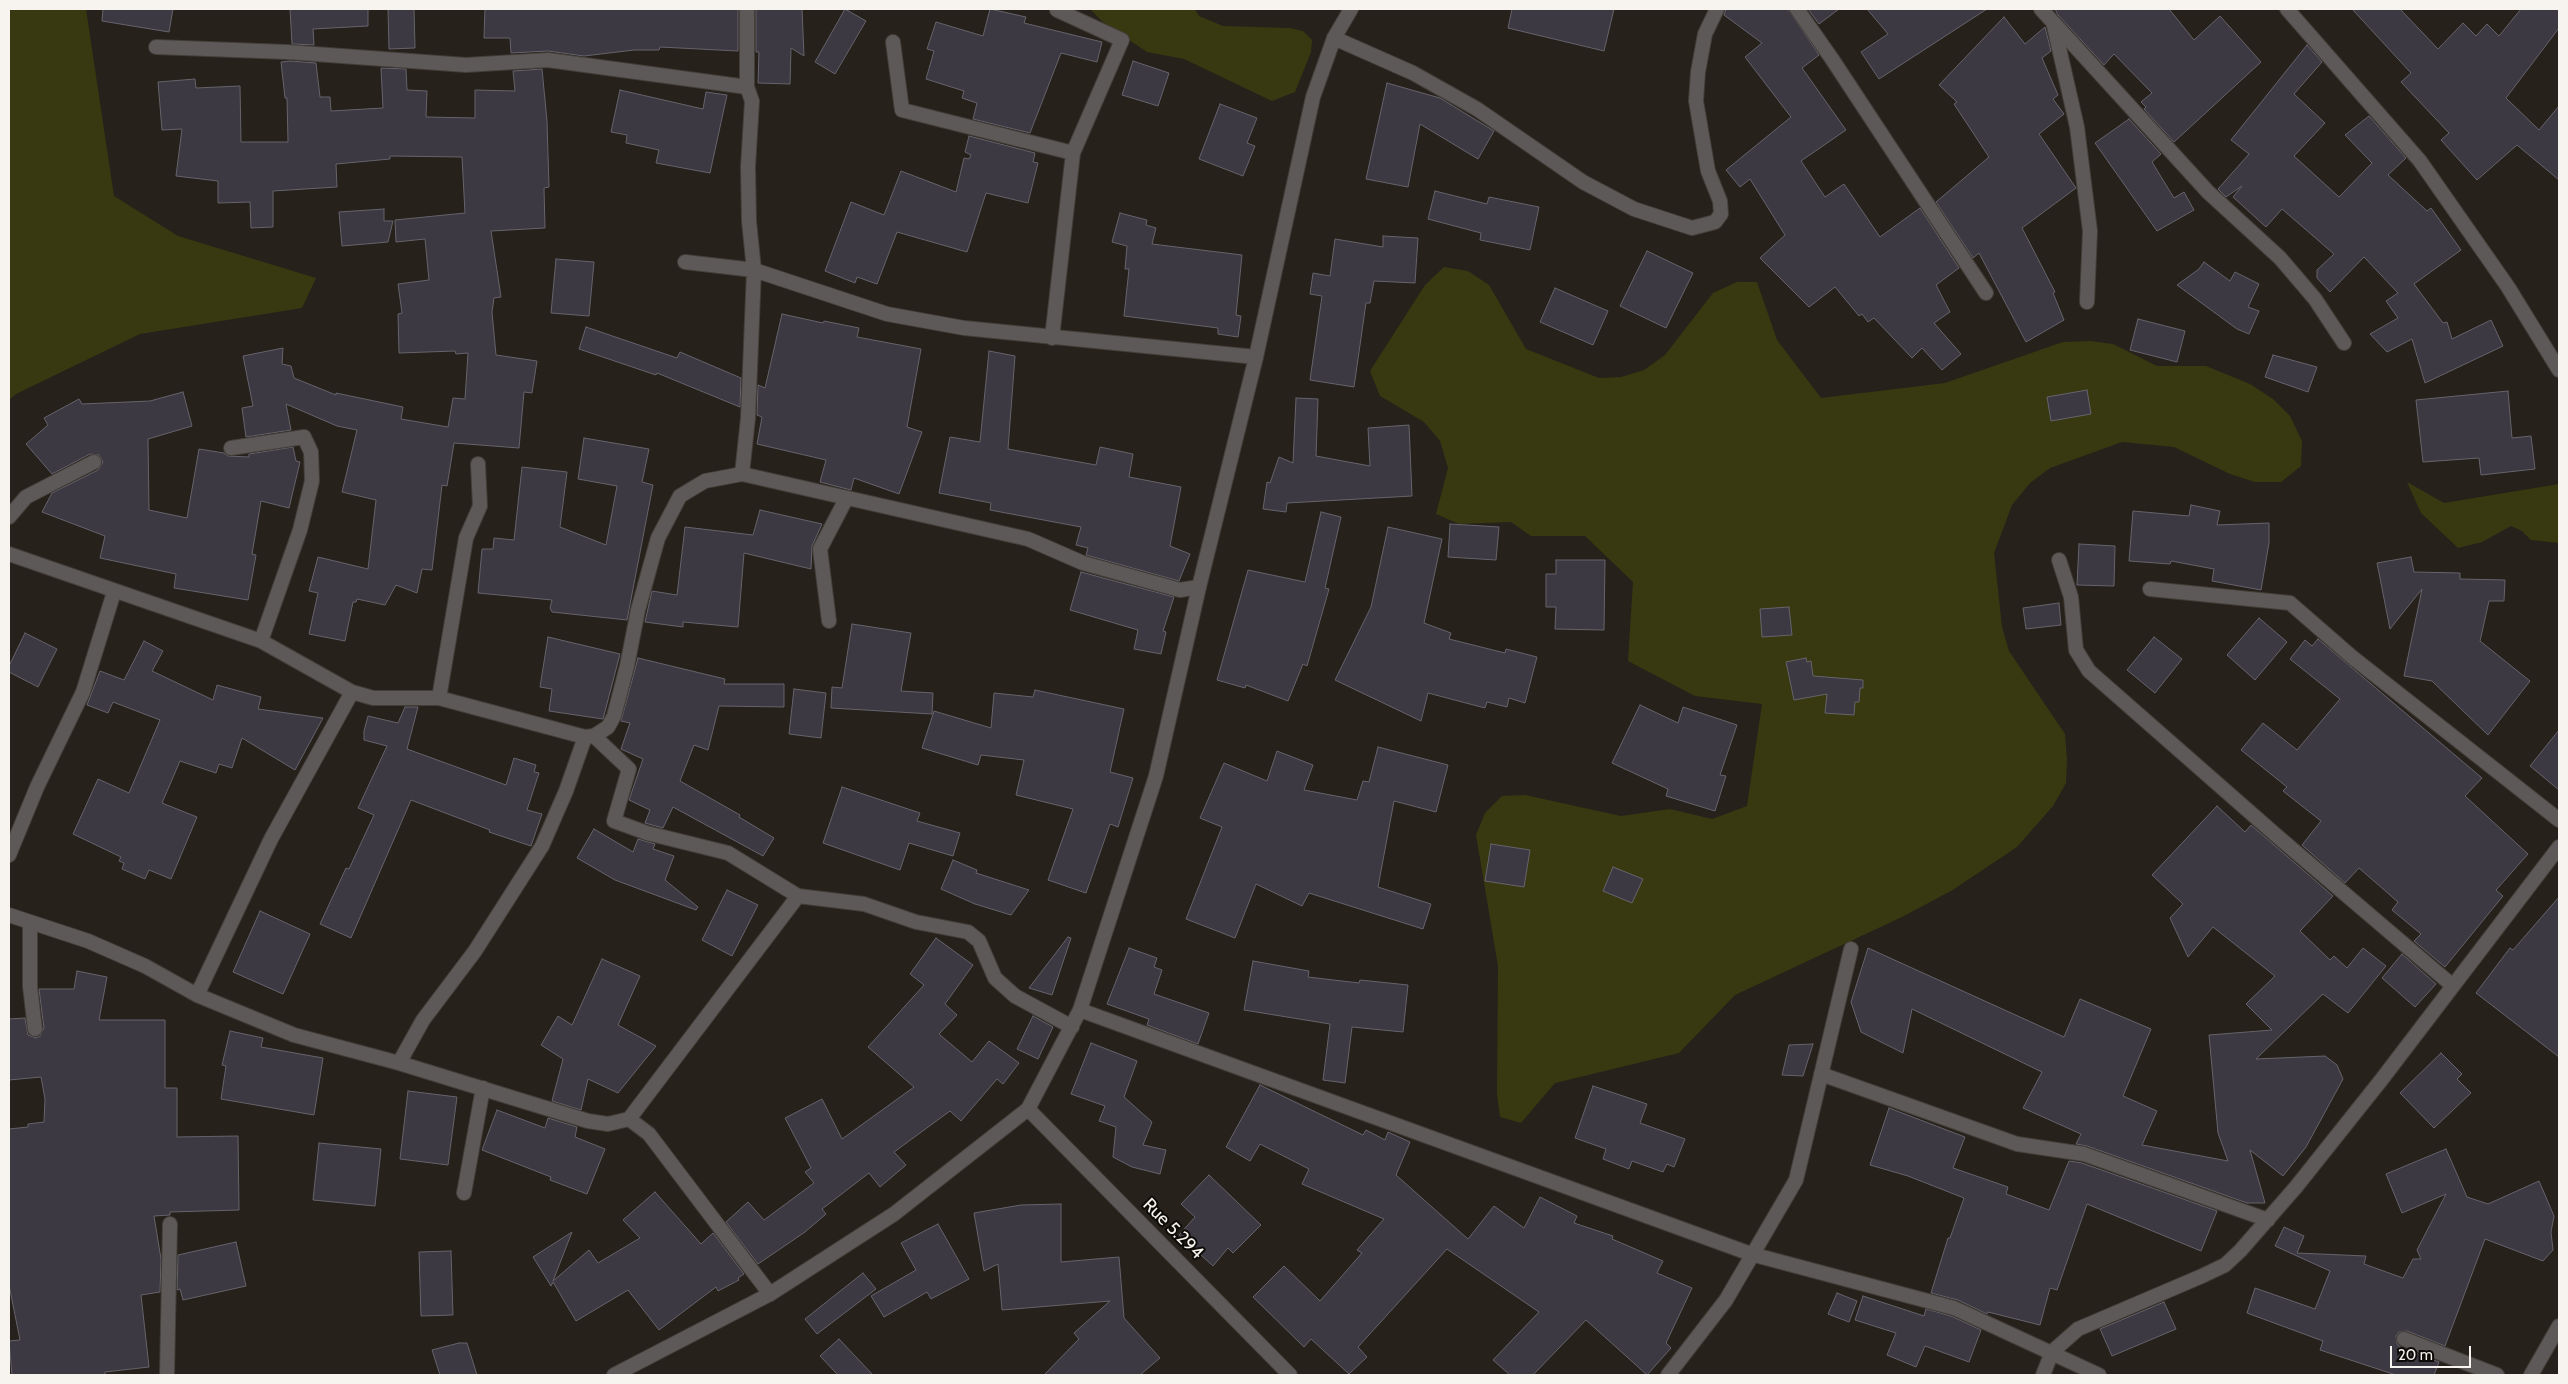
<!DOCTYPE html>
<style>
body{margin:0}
#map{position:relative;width:2568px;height:1384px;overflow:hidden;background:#26211a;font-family:Cabin,sans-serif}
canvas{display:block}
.frame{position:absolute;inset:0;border:10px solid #f7f3ef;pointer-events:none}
.scale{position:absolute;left:2390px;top:1346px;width:81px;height:22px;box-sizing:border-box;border:2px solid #f7f3ef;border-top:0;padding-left:6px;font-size:15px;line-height:18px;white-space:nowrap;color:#f7f3ef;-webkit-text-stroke:4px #0d0b08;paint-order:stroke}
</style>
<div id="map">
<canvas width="2568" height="1384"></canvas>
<div class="frame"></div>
<div class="scale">20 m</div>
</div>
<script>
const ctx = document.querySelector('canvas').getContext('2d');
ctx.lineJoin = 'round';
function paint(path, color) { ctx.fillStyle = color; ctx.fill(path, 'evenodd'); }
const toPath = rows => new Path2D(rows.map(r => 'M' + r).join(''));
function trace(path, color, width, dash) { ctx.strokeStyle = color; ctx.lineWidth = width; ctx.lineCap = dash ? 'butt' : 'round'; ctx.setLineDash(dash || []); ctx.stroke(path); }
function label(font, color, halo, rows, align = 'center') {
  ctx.font = font + ' Cabin,sans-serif'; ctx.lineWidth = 4; ctx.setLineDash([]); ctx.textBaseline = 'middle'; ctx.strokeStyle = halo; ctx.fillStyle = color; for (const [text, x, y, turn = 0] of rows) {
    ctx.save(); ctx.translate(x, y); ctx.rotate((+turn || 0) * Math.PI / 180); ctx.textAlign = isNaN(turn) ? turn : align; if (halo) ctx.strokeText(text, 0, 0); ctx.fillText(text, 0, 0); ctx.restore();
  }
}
paint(toPath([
 [9,9,86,9,114,196,178,236,316,278,302,308,140,334,16,394,9,400],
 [1090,9,1195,9,1199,16,1223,26,1290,28,1303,31,1312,40,1311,52,1295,92,1272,101,1184,59,1147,52,1104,23],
 [1444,267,1468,271,1489,285,1526,349,1599,378,1621,377,1644,370,1665,355,1713,293,1737,282,1757,282,1777,340,1821,398,1945,383,2063,342,2090,341,2113,344,2157,366,2206,366,2250,384,2273,399,2290,416,2302,441,2301,466,2281,482,2255,482,2230,474,2174,447,2122,442,2050,468,2030,483,2012,505,1994,553,2002,627,2009,651,2065,734,2067,760,2066,783,2053,806,2017,847,1951,891,1902,917,1735,995,1679,1053,1555,1083,1521,1123,1500,1117,1497,1093,1498,966,1476,835,1485,813,1502,796,1525,795,1621,816,1670,809,1712,819,1747,806,1762,704,1695,696,1628,661,1633,582,1585,536,1531,536,1511,522,1459,524,1436,514,1448,468,1440,441,1424,422,1380,396,1370,371,1425,285],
 [2407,482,2444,503,2559,484,2559,543,2531,540,2522,531,2511,526,2482,542,2458,548,2421,513]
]), '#383911');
const building = toPath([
 [103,9,173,9,169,32,102,21,103,9],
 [290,9,368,9,368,26,313,29,314,45,292,44,290,9],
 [388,9,414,9,415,48,389,49,388,9],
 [485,9,738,9,738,51,660,47,659,50,634,50,584,56,548,51,511,53,510,38,484,38,485,9],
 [756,9,802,9,804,56,791,48,790,84,758,83,759,52,756,52,756,9],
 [845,9,866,21,835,74,815,62,845,9],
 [990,9,1026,17,1024,23,1102,42,1097,62,1061,53,1030,133,973,119,977,103,962,98,964,91,926,79,934,51,927,49,936,22,983,36,990,9],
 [1512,9,1614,9,1604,51,1508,28,1512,9],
 [1726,9,1788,9,1819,55,1802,68,1846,130,1801,161,1825,197,1844,184,1880,237,1920,208,1959,268,1936,285,1950,312,1934,323,1961,354,1942,370,1922,348,1912,358,1874,318,1868,322,1862,314,1859,316,1835,287,1809,307,1760,258,1785,235,1750,179,1740,187,1726,170,1791,117,1745,57,1762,43,1724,15,1726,9],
 [1808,9,1839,9,1819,24,1808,9],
 [1867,9,1987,9,1879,79,1861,52,1888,34,1867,9],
 [2055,9,2169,9,2194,40,2220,16,2261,62,2174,142,2144,109,2146,107,2141,102,2152,93,2114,54,2104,65,2058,15,2055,9],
 [2352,9,2400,9,2438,49,2463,23,2476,36,2487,24,2499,36,2521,9,2559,9,2559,28,2506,98,2539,130,2559,106,2559,180,2517,145,2477,180,2441,140,2449,133,2401,82,2411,73,2352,9],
 [2004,17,2025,44,2045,27,2051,51,2042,58,2058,95,2053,99,2064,114,2039,134,2076,188,2022,228,2055,292,2053,293,2064,320,2026,342,1979,253,1973,258,1936,202,1989,157,1954,104,1957,102,1939,85,2004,17],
 [2307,45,2322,62,2294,94,2325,123,2294,156,2339,197,2372,163,2345,135,2369,116,2406,158,2388,175,2427,211,2431,208,2461,250,2414,284,2443,323,2447,322,2452,339,2491,320,2503,346,2425,383,2412,339,2387,352,2370,334,2398,318,2386,301,2398,293,2364,257,2330,292,2317,278,2317,270,2334,254,2282,209,2266,227,2233,197,2242,186,2226,197,2218,189,2249,154,2231,140,2307,45],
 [290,61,316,63,320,97,330,97,331,111,383,108,381,68,406,69,407,90,427,91,426,117,475,118,475,90,515,91,513,71,542,69,547,121,549,187,544,188,545,228,491,231,501,297,494,298,492,312,496,355,537,361,532,393,524,392,519,448,454,443,447,486,442,485,432,570,422,569,417,593,396,585,385,605,357,599,356,602,353,602,345,641,309,634,318,593,309,591,318,557,368,569,376,500,342,492,357,430,337,426,286,404,291,430,246,437,242,408,253,406,243,356,283,348,282,364,291,366,294,378,336,395,336,393,403,407,401,419,448,427,453,398,465,399,468,353,456,354,455,351,399,353,398,314,402,313,398,284,429,280,425,239,396,242,395,220,465,213,462,157,390,156,390,159,336,164,337,187,273,191,273,227,251,228,250,202,218,203,218,181,176,176,182,129,162,130,158,82,195,79,196,88,240,86,241,142,288,142,287,98,285,98,281,62,290,61],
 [1133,61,1169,73,1158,106,1122,95,1133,61],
 [1387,83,1440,98,1494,131,1478,159,1420,124,1408,187,1366,179,1387,83],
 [620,90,703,109,706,92,727,95,710,173,656,163,659,150,626,143,627,135,611,132,620,90],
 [1220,104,1257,118,1247,143,1255,146,1243,176,1199,159,1220,104],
 [2129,119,2161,154,2152,162,2174,198,2184,192,2194,210,2157,231,2095,143,2129,119],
 [969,136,1035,153,1033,162,1038,163,1028,203,986,193,967,252,897,232,877,284,857,277,855,283,825,271,851,202,884,215,901,171,956,192,964,158,969,159,971,155,965,152,969,136],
 [1435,191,1487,204,1489,197,1539,207,1530,250,1480,240,1481,233,1428,219,1435,191],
 [384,209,384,221,393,221,388,242,342,246,339,212,384,209],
 [1120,213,1147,220,1146,225,1156,228,1152,244,1242,255,1236,315,1241,316,1238,337,1218,334,1218,328,1124,316,1129,269,1125,269,1127,246,1112,242,1120,213],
 [1383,236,1418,238,1415,283,1374,281,1370,303,1366,303,1354,387,1310,380,1322,296,1310,294,1313,273,1330,276,1335,239,1383,247,1383,236],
 [1647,251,1693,273,1666,328,1620,306,1647,251],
 [556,259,594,262,589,316,551,313,556,259],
 [2204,262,2230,281,2235,272,2259,284,2248,307,2259,311,2249,334,2237,329,2177,285,2199,269,2204,262],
 [1555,288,1608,311,1593,345,1540,322,1555,288],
 [782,314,823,323,824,321,859,328,857,337,921,349,907,427,922,432,899,494,854,478,851,490,820,482,826,460,757,444,762,417,757,415,758,385,765,388,782,314],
 [2138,319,2185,331,2177,362,2130,350,2138,319],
 [586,327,677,358,680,352,741,378,740,407,657,373,656,375,579,349,586,327],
 [989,351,1015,356,1008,449,1096,465,1100,447,1133,454,1129,477,1181,487,1170,546,1190,554,1179,581,1086,555,1088,548,1076,545,1081,527,990,510,991,503,939,493,950,437,980,442,989,351],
 [2273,355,2317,367,2308,392,2265,377,2273,355],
 [2087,390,2091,414,2051,421,2047,397,2087,390],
 [2508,391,2512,438,2531,436,2535,469,2481,475,2479,458,2423,462,2416,400,2508,391],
 [183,392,192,426,148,439,149,510,187,518,199,449,224,453,228,456,249,457,249,454,293,447,296,461,300,462,289,508,261,501,252,554,256,555,248,600,174,588,176,574,100,558,105,536,42,512,52,493,98,470,103,462,99,455,90,454,52,474,26,444,48,425,44,418,79,399,82,404,150,401,183,392],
 [1296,398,1318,399,1316,456,1370,466,1368,428,1409,425,1412,496,1287,503,1286,512,1263,509,1267,482,1270,483,1279,457,1293,463,1296,398],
 [584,438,649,449,642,482,653,485,627,620,552,612,550,608,552,600,478,593,482,549,493,549,494,538,514,540,522,467,567,472,560,527,606,545,617,486,578,479,584,438],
 [2191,505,2220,511,2217,525,2269,523,2269,543,2261,590,2212,581,2214,569,2171,561,2170,564,2129,561,2133,511,2189,516,2191,505],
 [760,510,822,524,812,546,811,569,744,553,738,627,683,622,683,627,645,622,652,591,677,595,685,527,753,535,760,510],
 [1321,512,1341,517,1325,588,1329,589,1307,666,1303,664,1288,701,1246,685,1245,688,1217,680,1248,570,1305,582,1321,512],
 [1450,524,1499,527,1496,560,1448,557,1450,524],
 [1388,527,1442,539,1424,623,1451,633,1449,639,1505,653,1506,649,1537,657,1525,703,1509,698,1507,707,1487,702,1485,708,1428,693,1421,721,1335,680,1371,607,1388,527],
 [2079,544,2115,546,2114,586,2077,585,2079,544],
 [2411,557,2414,572,2460,573,2460,579,2505,580,2504,601,2489,601,2480,641,2530,681,2488,735,2432,681,2404,676,2422,589,2390,629,2377,563,2411,557],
 [1556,560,1605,560,1604,630,1555,629,1556,607,1546,607,1546,574,1556,574,1556,560],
 [1081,572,1174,597,1163,631,1166,632,1161,654,1134,649,1138,630,1070,610,1081,572],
 [2059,603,2061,625,2026,629,2023,608,2059,603],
 [1789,607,1792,635,1762,637,1760,609,1789,607],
 [2259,618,2287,642,2255,680,2227,655,2259,618],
 [852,624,911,633,901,691,933,693,932,714,831,708,832,687,842,688,852,624],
 [25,633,57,649,38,687,9,672,9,666,25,633],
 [548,637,620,654,603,719,549,711,552,689,540,687,548,637],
 [2154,637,2182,659,2155,693,2127,670,2154,637],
 [2318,639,2482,778,2465,796,2528,854,2496,890,2503,896,2445,967,2414,941,2421,934,2392,910,2398,902,2359,868,2345,883,2302,845,2321,821,2283,791,2287,787,2241,750,2263,723,2297,750,2340,699,2290,659,2305,640,2312,646,2318,639],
 [144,641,163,651,152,671,213,700,217,685,261,697,258,709,323,718,295,770,242,738,232,768,219,764,216,773,180,761,162,803,197,817,171,879,149,870,145,879,122,869,124,863,119,861,121,857,73,834,98,779,129,793,160,720,113,702,108,713,87,705,100,671,124,680,144,641],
 [638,658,725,679,724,684,784,684,784,707,719,706,708,750,694,745,680,781,740,815,739,817,774,838,763,856,673,807,663,828,645,823,650,810,629,800,643,759,621,749,630,723,621,721,638,658],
 [1806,658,1807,662,1811,661,1813,676,1863,680,1863,688,1860,688,1859,702,1855,702,1854,715,1825,713,1827,694,1794,700,1786,662,1806,658],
 [794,689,826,693,821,738,789,734,794,689],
 [1035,690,1124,709,1110,772,1133,778,1118,827,1110,824,1086,893,1048,880,1073,809,1016,795,1024,760,981,755,978,765,922,748,934,711,991,728,994,693,1033,697,1035,690],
 [1640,705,1678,723,1683,707,1737,725,1720,775,1726,776,1715,811,1666,796,1668,789,1612,763,1640,705],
 [405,707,418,707,407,749,506,785,514,758,536,765,534,772,539,773,527,810,542,814,531,846,489,832,490,830,411,800,351,938,320,924,346,868,349,869,374,815,358,808,387,746,364,740,364,731,368,716,398,723,405,707],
 [2559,730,2559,790,2530,766,2559,730],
 [1378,747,1448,765,1436,812,1394,801,1378,887,1431,904,1423,929,1309,893,1302,906,1256,884,1235,938,1186,919,1222,827,1200,818,1224,763,1267,781,1277,751,1313,765,1304,790,1357,800,1363,781,1369,782,1378,747],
 [842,787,920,813,917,821,960,833,953,856,909,843,900,870,823,843,842,787],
 [2217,806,2245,832,2251,825,2333,896,2300,931,2330,960,2334,956,2347,968,2363,948,2386,966,2348,1013,2323,994,2256,1059,2325,1056,2337,1065,2343,1079,2306,1147,2283,1176,2250,1150,2265,1203,2247,1203,2087,1146,2076,1144,2081,1134,2023,1108,2042,1072,1912,1009,1903,1053,1861,1032,1851,1002,1868,948,2064,1037,2080,999,2151,1029,2123,1096,2157,1111,2142,1145,2228,1161,2218,1133,2209,1035,2272,1030,2246,1004,2275,976,2213,927,2188,957,2170,918,2183,904,2152,875,2217,806],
 [594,829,633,852,638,839,655,844,653,849,674,856,665,880,698,907,696,910,615,880,577,858,594,829],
 [1491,844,1530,850,1524,887,1485,881,1491,844],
 [953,860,977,870,976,873,1029,890,1011,915,975,904,941,889,953,860],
 [1613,867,1643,879,1632,903,1603,891,1613,867],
 [727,890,758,905,732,956,702,940,727,890],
 [2559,897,2559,1057,2476,993,2510,948,2513,950,2559,897],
 [260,911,310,934,283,994,233,972,260,911],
 [1068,937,1071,938,1052,995,1029,988,1068,937],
 [936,938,973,965,945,1004,957,1015,939,1034,972,1062,989,1041,1019,1063,1003,1084,997,1079,961,1121,950,1111,894,1152,906,1165,880,1187,869,1173,822,1209,826,1214,805,1232,758,1264,726,1222,748,1202,764,1220,814,1183,805,1172,811,1168,785,1118,822,1099,842,1139,914,1087,868,1047,924,985,910,974,936,938],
 [1129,948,1157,958,1154,967,1162,970,1154,994,1209,1013,1198,1044,1147,1025,1149,1019,1107,1004,1129,948],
 [2402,954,2436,984,2415,1007,2382,978,2402,954],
 [602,959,640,976,618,1025,656,1046,618,1093,588,1079,581,1110,552,1101,563,1059,541,1045,558,1016,572,1025,602,959],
 [1253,961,1309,971,1308,977,1359,983,1360,980,1408,985,1403,1032,1352,1027,1345,1083,1323,1080,1330,1024,1244,1010,1253,961],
 [77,971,107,977,99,1020,165,1020,165,1088,177,1088,177,1137,238,1136,239,1210,170,1212,170,1215,154,1216,161,1259,160,1292,141,1295,149,1367,105,1372,105,1375,12,1375,9,1341,20,1340,9,1285,9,1129,28,1127,28,1124,44,1122,45,1099,41,1077,9,1080,9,1019,25,1018,28,1035,36,1038,40,1036,44,1028,39,989,74,989,77,971],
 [1033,1016,1053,1027,1038,1059,1017,1049,1033,1016],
 [230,1031,263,1038,261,1047,323,1058,314,1115,221,1099,226,1066,222,1065,230,1031],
 [1091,1043,1137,1061,1124,1097,1152,1122,1143,1145,1166,1150,1160,1174,1132,1167,1113,1157,1116,1127,1099,1121,1105,1106,1071,1094,1091,1043],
 [1813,1044,1803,1076,1782,1075,1789,1045,1813,1044],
 [2441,1053,2462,1074,2457,1079,2471,1093,2434,1128,2400,1093,2441,1053],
 [1260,1085,1363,1135,1366,1130,1385,1140,1388,1132,1410,1142,1396,1175,1468,1239,1494,1206,1524,1228,1540,1197,1577,1216,1574,1223,1613,1236,1612,1239,1663,1261,1657,1273,1692,1288,1666,1343,1671,1348,1647,1375,1586,1320,1533,1375,1510,1375,1493,1360,1539,1312,1447,1249,1358,1347,1367,1357,1349,1374,1311,1339,1304,1347,1253,1297,1284,1266,1320,1301,1362,1253,1357,1250,1384,1219,1302,1184,1309,1169,1260,1144,1250,1161,1226,1147,1260,1085],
 [1593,1086,1647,1104,1640,1123,1685,1139,1674,1167,1667,1164,1663,1172,1632,1161,1629,1169,1603,1159,1606,1149,1575,1138,1593,1086],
 [408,1091,457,1097,448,1165,400,1159,408,1091],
 [1889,1108,1965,1137,1953,1168,2008,1187,2006,1194,2049,1210,2069,1161,2082,1163,2217,1211,2201,1251,2087,1204,2057,1290,2050,1288,2040,1325,1988,1312,1987,1314,1958,1300,1931,1293,1948,1238,1950,1238,1964,1198,1908,1176,1870,1165,1889,1108],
 [497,1110,545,1128,548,1118,577,1127,575,1137,605,1149,587,1194,550,1180,551,1177,482,1150,497,1110],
 [319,1143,381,1149,375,1206,313,1200,319,1143],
 [2446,1149,2467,1197,2488,1204,2539,1181,2554,1216,2551,1232,2553,1250,2543,1261,2485,1239,2445,1346,2407,1331,2399,1332,2396,1336,2397,1344,2400,1347,2439,1362,2434,1375,2396,1375,2320,1350,2323,1341,2247,1313,2255,1288,2315,1309,2330,1271,2275,1246,2284,1227,2304,1236,2297,1253,2366,1256,2364,1264,2403,1278,2413,1259,2421,1259,2417,1250,2446,1194,2402,1213,2386,1174,2446,1149],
 [1209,1175,1261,1225,1233,1253,1228,1248,1213,1266,1179,1235,1195,1217,1181,1204,1209,1175],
 [655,1192,701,1244,713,1233,744,1274,738,1278,739,1280,718,1291,716,1287,659,1330,628,1290,576,1321,553,1282,551,1286,533,1257,572,1232,553,1281,589,1250,598,1263,640,1238,623,1220,655,1192],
 [1061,1204,1061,1262,1119,1257,1124,1318,1160,1358,1140,1375,1044,1375,1079,1339,1074,1333,1110,1301,1002,1310,998,1264,984,1271,974,1213,1021,1205,1061,1204],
 [938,1224,969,1279,931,1299,927,1292,884,1317,871,1296,916,1270,901,1243,938,1224],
 [236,1242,246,1286,183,1300,180,1289,177,1290,178,1255,236,1242],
 [451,1251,453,1315,421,1316,419,1252,451,1251],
 [863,1273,876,1289,817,1334,805,1319,863,1273],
 [1837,1293,1857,1301,1849,1322,1828,1314,1837,1293],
 [1863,1296,1924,1316,1926,1309,1951,1316,1981,1330,1969,1362,1925,1346,1916,1367,1887,1355,1896,1333,1855,1320,1863,1296],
 [2164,1302,2176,1329,2112,1356,2100,1329,2164,1302],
 [839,1339,873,1375,838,1375,820,1356,839,1339],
 [459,1343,467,1343,477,1375,440,1375,432,1350,459,1343]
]);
paint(building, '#3c3942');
trace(building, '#66636c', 1);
const minor = toPath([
 [747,9,747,87],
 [1797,9,1832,59,1986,293],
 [2041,9,2208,192,2280,258,2315,299,2344,343],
 [2287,9,2420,161,2508,287,2559,370],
 [2054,26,2077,127,2090,231,2087,302],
 [1334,38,1413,73,1477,109,1583,182,1634,209,1692,228,1715,222,1721,214,1720,201,1708,171,1696,101,1698,72,1705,34,1717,9],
 [893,42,902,110,1073,153],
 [156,47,287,52,466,65,548,60,747,87,752,101,748,167,749,221,754,270,748,418,742,474],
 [685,262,754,270,887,314,964,328,1256,357],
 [1052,338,1073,153,1122,40,1057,10],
 [231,448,304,437,311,452,312,481,300,530,261,641],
 [9,517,26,497,94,462],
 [9,554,261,641,352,692],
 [2059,560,2071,597,2076,650,2089,671,2277,836,2453,986],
 [2150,589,2290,603,2352,657,2559,820],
 [829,621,820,549,846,499],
 [439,698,466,538,480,506,478,464],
 [594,736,629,769,614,821,647,833,728,853,798,896,864,904,916,922,968,932,979,941,995,978,1015,996,1072,1027],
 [9,855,37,787,83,692,114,592],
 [9,915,88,941,145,966,197,995,294,1035,399,1063,588,1121,608,1124,629,1119,649,1134,770,1294],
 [30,922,30,986,35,1029],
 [197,995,271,839,352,692,373,698,439,698,585,737,594,736,608,727,614,716,627,666,638,610,658,538,680,496,705,481,742,474,1028,539,1083,563,1180,590,1199,587],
 [1080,1010,1751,1254,1954,1308,2099,1375],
 [399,1063,423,1020,475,951,542,846,566,791,585,737],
 [1821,1074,2017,1144,2084,1154,2268,1220],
 [1028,1109,1290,1375],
 [629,1119,798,896],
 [464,1193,483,1088],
 [2404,1339,2497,1375],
 [167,1375,170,1224],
 [1668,1375,1726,1300,1796,1180,1851,949],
 [2043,1375,2052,1352,2078,1329,2202,1276,2225,1265,2240,1251,2296,1187,2382,1079,2559,847],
 [2531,1375,2559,1326]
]);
const tertiary = toPath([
 [614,1375,770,1294,894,1214,1028,1109,1080,1010,1156,776,1199,587,1256,357,1313,97,1334,38,1351,9]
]);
trace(minor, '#433e38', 16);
trace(tertiary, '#433e38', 16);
trace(minor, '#5e5959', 14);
trace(tertiary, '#5e5959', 14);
label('18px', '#f7f3ef', '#0d0b08', [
 ["Rue 5.294",1173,1229,45]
]);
</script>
